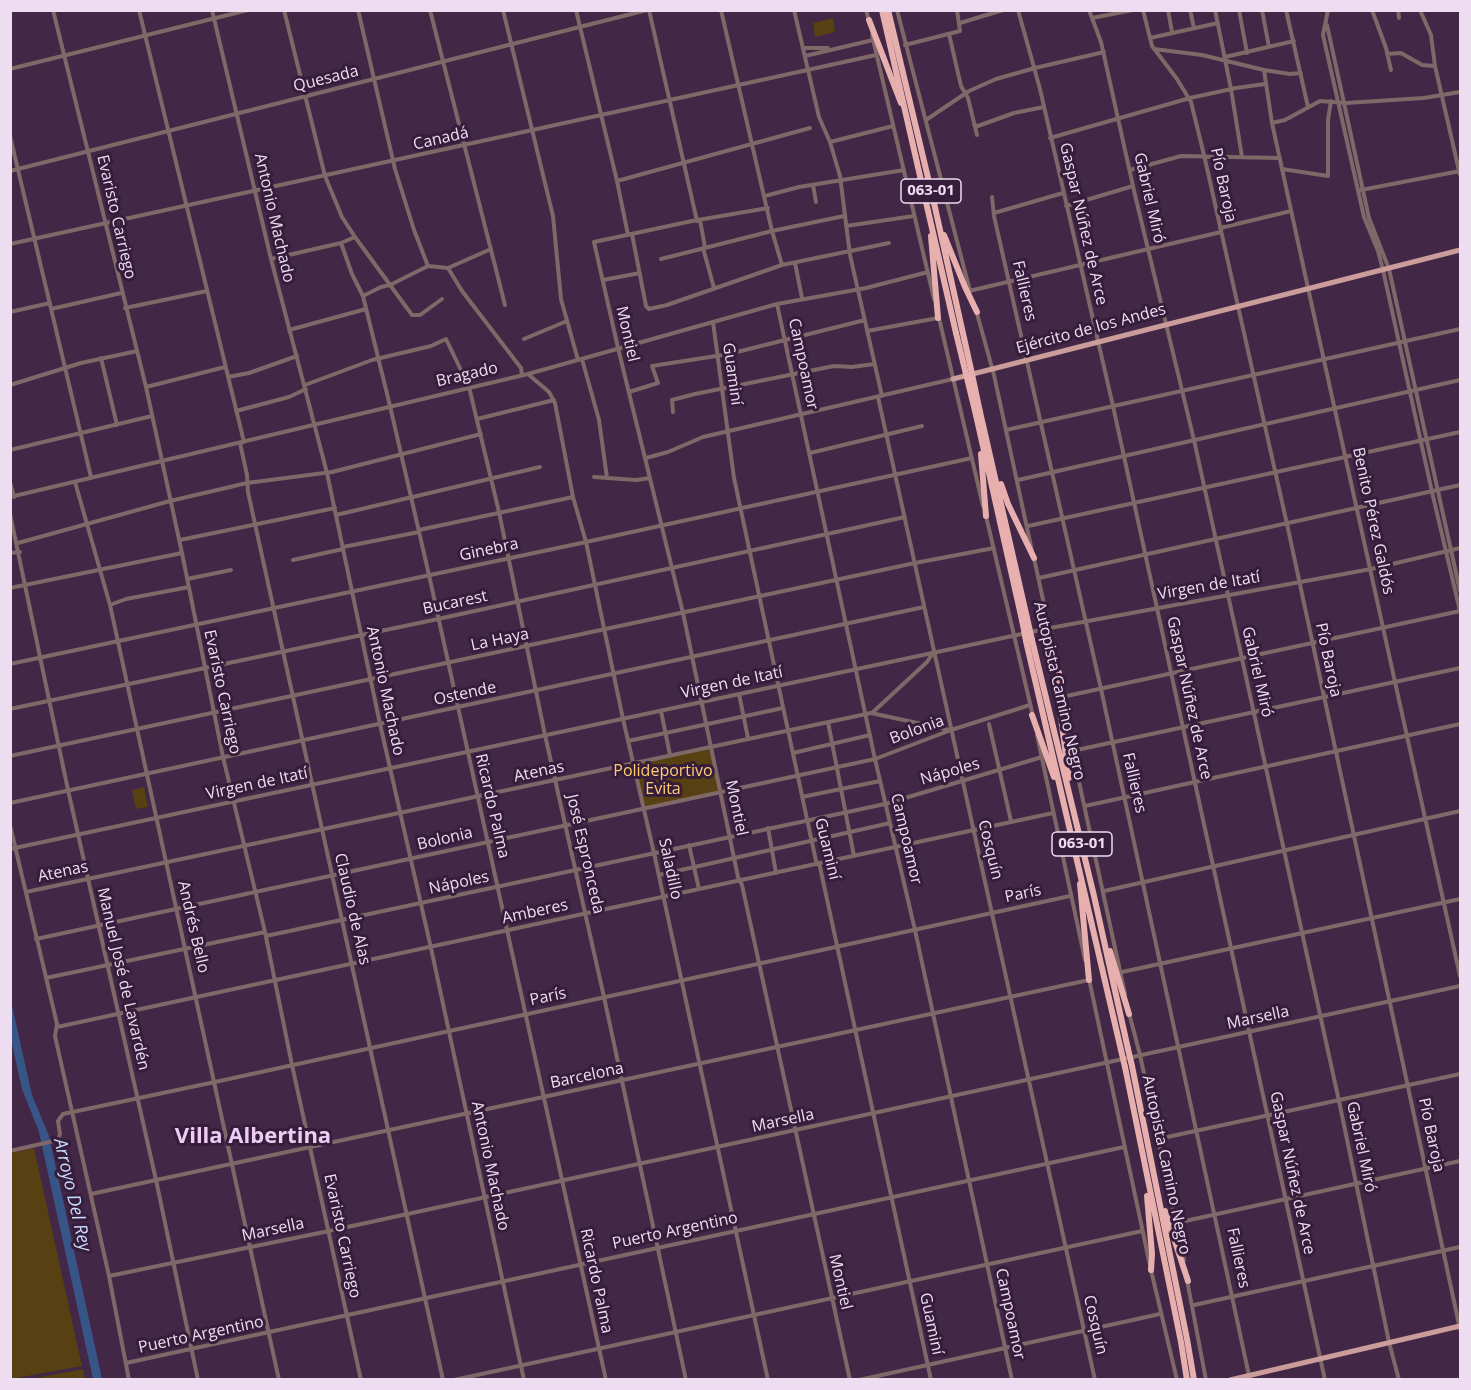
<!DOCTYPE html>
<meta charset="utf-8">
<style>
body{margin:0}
#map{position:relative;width:1471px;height:1390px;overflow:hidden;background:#422747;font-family:"Open Sans",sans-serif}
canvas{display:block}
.frame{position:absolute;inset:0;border:12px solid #eeddf1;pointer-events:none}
</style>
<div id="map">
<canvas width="1471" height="1390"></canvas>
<div class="frame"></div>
</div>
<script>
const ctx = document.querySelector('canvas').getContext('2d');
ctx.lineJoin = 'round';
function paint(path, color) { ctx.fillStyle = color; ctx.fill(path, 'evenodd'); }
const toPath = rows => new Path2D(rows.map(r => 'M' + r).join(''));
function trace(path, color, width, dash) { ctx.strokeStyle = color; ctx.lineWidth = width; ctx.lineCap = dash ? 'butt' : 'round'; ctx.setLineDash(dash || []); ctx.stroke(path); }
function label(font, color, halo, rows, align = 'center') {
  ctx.font = font + ' "Open Sans",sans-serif'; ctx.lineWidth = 6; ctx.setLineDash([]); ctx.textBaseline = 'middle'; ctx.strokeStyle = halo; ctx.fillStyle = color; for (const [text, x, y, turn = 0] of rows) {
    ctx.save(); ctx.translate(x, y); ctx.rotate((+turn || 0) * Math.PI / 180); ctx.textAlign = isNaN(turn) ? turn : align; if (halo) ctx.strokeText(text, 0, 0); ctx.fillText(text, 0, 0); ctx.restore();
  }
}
paint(toPath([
 [833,18,835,32,815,37,813,23],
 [710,747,720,791,644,808,633,763],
 [144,787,148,807,136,809,132,790],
 [34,1148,82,1366,11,1379,11,1153],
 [83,1369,85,1379,31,1379]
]), '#574011');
paint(toPath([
 [10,997,32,1095,49,1136,102,1379,93,1379,39,1132,22,1089,11,1040]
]), '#385588');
trace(toPath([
 [53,10,146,387,182,553,223,757,265,932,292,1065,361,1380],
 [139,10,244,442],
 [212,10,271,259,327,473,380,724,431,948,524,1380],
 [284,10,325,176,342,217,355,237,412,315,420,315,442,299],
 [358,10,395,169,414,230,428,266],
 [430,10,505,305],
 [503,10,553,216,561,299,578,360],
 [576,10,617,181,628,235],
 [649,10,697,221],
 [721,10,772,231,782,265],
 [794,10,819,117,830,142,840,176,850,255,882,396],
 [866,10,869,21],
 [897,10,970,291],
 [1018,10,1040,89,1113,406,1325,1380],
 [1089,10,1101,42,1135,195,1194,440,1339,1101,1389,1342,1399,1380],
 [1143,10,1152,46,1177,79,1191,102,1204,155,1287,524,1460,1329],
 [1168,10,1172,32],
 [1190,10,1194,28],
 [1215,10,1231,89,1242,157],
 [1239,10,1247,53],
 [1262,10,1269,47],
 [1286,10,1308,107],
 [1372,10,1386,48,1391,70],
 [1398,10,1399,18],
 [1420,10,1431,35,1435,66,1460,175],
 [1092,18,1133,10],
 [960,23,1003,10],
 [1327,25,1369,218,1389,269,1460,591],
 [949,34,961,86,968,98,977,135],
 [872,35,934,299],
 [1150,38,1218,23],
 [905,45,960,31,957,10],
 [803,48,828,48],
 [1154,49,1202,55,1264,70,1290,74,1301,73],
 [1387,54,1401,53,1422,65,1435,66],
 [805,56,873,40],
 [1225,57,1294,41],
 [10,69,248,10],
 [1264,70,1272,123,1308,288,1460,976],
 [926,120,969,91,996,79,1035,68,1104,52],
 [1272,123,1285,120,1320,101,1346,103,1424,98,1460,92],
 [974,125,978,126,1014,113,1044,107],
 [10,136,91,477],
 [1050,138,1190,98,1236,88,1265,84],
 [830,142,893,126],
 [1282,169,1328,176,1328,120,1331,101],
 [1130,170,1181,156,1280,158],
 [10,171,647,10],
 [617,181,810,128],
 [813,185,816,202],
 [1361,190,1460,171],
 [765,196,799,187,904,170],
 [992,197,994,216,1101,689,1250,1380],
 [1066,206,1133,186],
 [768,208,692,221,594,242,618,348,683,613,738,877,742,885,850,1380],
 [994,213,1063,193],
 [700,220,705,247],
 [846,226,914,216],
 [1220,228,1291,211],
 [632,234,646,306,649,309,667,305,782,265,889,243],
 [341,243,352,274,363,296,390,406,429,575,606,1380],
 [10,244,876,55],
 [703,248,714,288],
 [271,259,341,243,355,237],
 [661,259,772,231,844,216],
 [795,263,802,298],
 [448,268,462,291,521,368,522,375],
 [603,280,640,273],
 [969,291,1221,232],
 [363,296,381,287,390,285,428,266,448,268,491,249],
 [777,304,875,759,915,930,1012,1380],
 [125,308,207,291],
 [51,309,121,293],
 [976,310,994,375,1032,551],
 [10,312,50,303],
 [939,318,983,506],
 [713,322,734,478,816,861,820,867,931,1380],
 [289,330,366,309],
 [867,331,938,318],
 [524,339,567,321],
 [101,358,117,425],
 [582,359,599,420,607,478],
 [528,374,549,392,555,403,573,497,586,542,623,719,654,853,768,1380],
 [228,377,249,373,297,356],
 [10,385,81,363,137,351],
 [305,385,372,360,431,346,446,339,469,387,499,512,545,735,604,997,686,1380],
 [146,387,225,367],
 [629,392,658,383,652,366,729,354,865,320],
 [878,397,1095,1380],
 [236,411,289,397,306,389],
 [673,412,672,400,695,394,834,366,852,367,874,364],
 [477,419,554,400],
 [1006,430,1460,329],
 [240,443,247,475,248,492,443,1380],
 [10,450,152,416],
 [810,453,922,426],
 [646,458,668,452,703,437,953,379],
 [594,477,636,480,650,478],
 [1018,480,1460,380],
 [10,482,14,497],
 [75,482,110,605,279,1380],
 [10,497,528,374,777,304,866,288,928,272],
 [10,514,68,790,156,1180,198,1380],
 [336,515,540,467],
 [986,516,1033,716],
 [1028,526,1460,432],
 [419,530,573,497],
 [180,540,335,508],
 [18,543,170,501,247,483,332,472,481,434],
 [343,547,419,532],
 [10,553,20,552],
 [1034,558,1059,674],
 [293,560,343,549],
 [1039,578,1460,485],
 [187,579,231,570],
 [10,588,182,553],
 [110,605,126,599,189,587],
 [10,664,586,542,972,458],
 [1061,681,1063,708,1125,994],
 [739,694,748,738],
 [1062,697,1460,611,1432,492,1383,270,1378,251,1364,217,1323,35,1328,10],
 [10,709,438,619,905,517],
 [661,711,670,755],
 [872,713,927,662,933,653],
 [828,722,854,856],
 [989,724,1011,821],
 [1037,735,1085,960],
 [628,741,783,708],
 [1072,751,1460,668],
 [793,753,870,735],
 [10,756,915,563,994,548],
 [802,797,880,781],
 [10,803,924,607],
 [1085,806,1460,724],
 [10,825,57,1024,55,1036,109,1276,129,1380],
 [768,828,776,873],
 [689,845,699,889],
 [10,849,1050,628,1371,569,1460,548],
 [659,875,890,823],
 [1104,891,1460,811],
 [26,892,871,713,950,730],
 [266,936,885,804,1042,757],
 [36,939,875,759,951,730,1030,705],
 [1122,972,1460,899],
 [46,978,265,932],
 [1089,979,1151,1270,1177,1380],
 [1129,1013,1140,1055,1184,1260],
 [57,1027,1053,813],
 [1158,1139,1460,1074],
 [10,1151,58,1140,60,1134,58,1121,63,1114,215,1082,1070,896],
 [91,1194,1089,980],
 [1176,1223,1460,1161],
 [109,1276,329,1231,1460,986],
 [1187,1280,1206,1380],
 [1194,1305,1460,1247],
 [126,1363,1124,1147],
 [454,1380,1142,1231],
 [859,1380,1160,1314]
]), '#7f6867', 4);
trace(toPath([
 [953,379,1460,250],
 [1230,1380,1460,1326]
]), '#ca9c9a', 5);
trace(toPath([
 [882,10,956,333],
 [888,10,934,203,972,374],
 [869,20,901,103],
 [944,235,965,287,977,312],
 [931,236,938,318],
 [980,412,1027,618],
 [976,415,1022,620],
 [981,454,986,516],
 [1001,484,1008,504,1034,558],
 [1032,640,1094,896,1128,1049],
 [1026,641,1121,1050],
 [1059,673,1059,703,1069,778],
 [1032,715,1054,777],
 [1080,884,1089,980],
 [1110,951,1129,1014],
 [1132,1066,1187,1339,1194,1380],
 [1125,1067,1181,1342,1187,1380],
 [1147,1196,1152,1254,1151,1270],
 [1165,1211,1188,1281]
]), '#e7b0ae', 6);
trace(toPath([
 [956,333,976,415],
 [972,374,980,412],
 [1027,618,1032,640],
 [1022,620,1026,641],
 [1128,1049,1132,1066],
 [1121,1050,1125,1067]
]), '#e7b0ae', 6);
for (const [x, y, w] of [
 [931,191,60],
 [1082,844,60]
]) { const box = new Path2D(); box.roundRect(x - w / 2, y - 12, w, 24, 4.5); ctx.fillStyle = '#371d3c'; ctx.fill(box); trace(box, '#eeddf1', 1.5); }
label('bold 15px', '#eeddf1', null, [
 ["063-01",931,191],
 ["063-01",1082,844]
]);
label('16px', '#eeddf1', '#371d3c', [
 ["Quesada",326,79,-14],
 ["Canadá",441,139,-13],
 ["Pío Baroja",1223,185,78],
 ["Gabriel Miró",1149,198,77],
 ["Evaristo Carriego",116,217,77],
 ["Antonio Machado",274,218,77],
 ["Gaspar Núñez de Arce",1083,224,77],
 ["Fallieres",1024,291,77],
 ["Ejército de los Andes",1091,329,-15],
 ["Montiel",627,334,77],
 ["Campoamor",803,364,78],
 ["Guaminí",732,374,82],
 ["Bragado",467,375,-13],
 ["Benito Pérez Galdós",1373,521,78],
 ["Ginebra",489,550,-12],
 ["Virgen de Itatí",1209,586,-10],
 ["Bucarest",455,603,-12],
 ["La Haya",500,640,-12],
 ["Pío Baroja",1328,660,78],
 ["Gabriel Miró",1257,672,77],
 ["Virgen de Itatí",732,683,-12],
 ["Antonio Machado",385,691,78],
 ["Autopista Camino Negro",1059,691,77],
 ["Evaristo Carriego",222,692,78],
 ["Ostende",465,694,-12],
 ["Gaspar Núñez de Arce",1189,698,78],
 ["Bolonia",917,730,-20],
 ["Atenas",539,772,-12],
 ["Nápoles",950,772,-16],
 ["Fallieres",1134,783,77],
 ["Virgen de Itatí",257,784,-12],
 ["Ricardo Palma",492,806,77],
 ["Montiel",736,808,78],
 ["Bolonia",445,839,-13],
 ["Campoamor",906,839,77],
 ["Guaminí",827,849,76],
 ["Cosquín",990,850,76],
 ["José Espronceda",585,854,77],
 ["Saladillo",670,869,78],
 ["Atenas",63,872,-12],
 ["Nápoles",459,883,-12],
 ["París",1023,894,-12],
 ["Claudio de Alas",352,909,77],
 ["Amberes",535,912,-12],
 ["Andrés Bello",193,927,77],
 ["Manuel José de Lavardén",123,979,77],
 ["París",548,997,-12],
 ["Marsella",1258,1018,-12],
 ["Barcelona",587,1076,-12],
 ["Marsella",783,1121,-12],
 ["Pío Baroja",1431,1135,78],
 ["Gabriel Miró",1361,1147,78],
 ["Autopista Camino Negro",1166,1165,78],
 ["Antonio Machado",490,1166,78],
 ["Gaspar Núñez de Arce",1292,1173,78],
 ["Marsella",273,1230,-12],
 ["Puerto Argentino",675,1231,-12],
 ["Evaristo Carriego",342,1236,78],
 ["Fallieres",1238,1258,78],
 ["Ricardo Palma",596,1281,78],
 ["Montiel",840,1282,77],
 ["Campoamor",1010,1314,78],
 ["Guaminí",931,1324,78],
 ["Cosquín",1095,1325,77],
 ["Puerto Argentino",201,1335,-12]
]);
label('16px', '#fdcc71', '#371d3c', [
 ["Polideportivo",663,771],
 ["Evita",663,789]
]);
label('italic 18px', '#c9dcfc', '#371d3c', [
 ["Arroyo Del Rey",72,1195,77]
]);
label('bold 22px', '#eeccf4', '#371d3c', [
 ["Villa Albertina",253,1137]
]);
</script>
